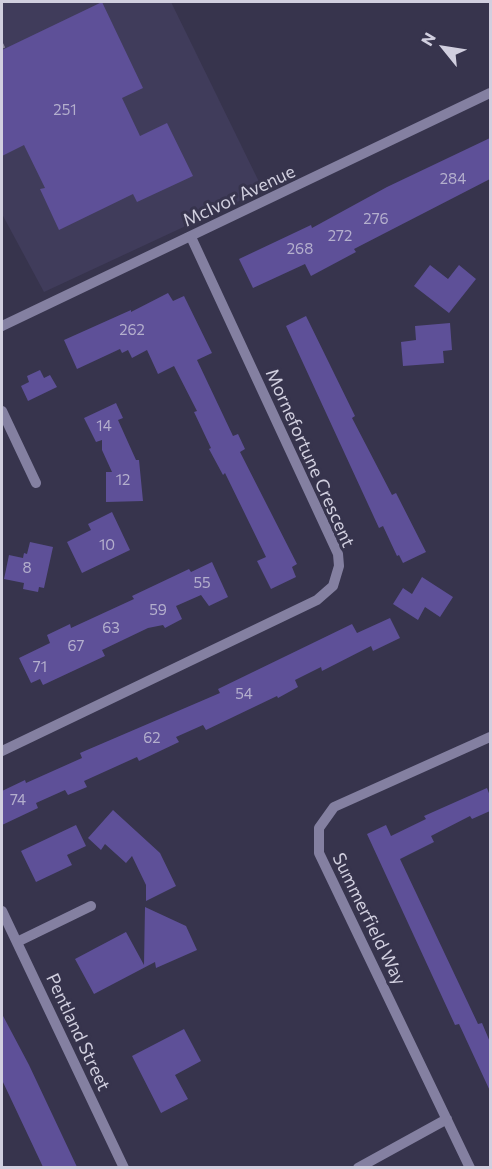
<!DOCTYPE html>
<style>
body{margin:0}
#map{position:relative;width:492px;height:1169px;overflow:hidden;background:#37344d;font-family:Commissioner,sans-serif}
canvas{display:block}
.frame{position:absolute;inset:0;border:3px solid #d1cfdf;pointer-events:none}
.north{position:absolute;left:414px;top:18px;width:60px;height:60px;-webkit-text-stroke:4px #37344d;paint-order:stroke;rotate:300deg;font-size:16px;font-weight:700;line-height:24px;text-align:center;color:#d1cfdf}
.north::after{content:'';display:block;margin:auto;width:21px;height:27px;background:#d1cfdf;clip-path:polygon(50% 0,100% 100%,50% 72%,0 100%)}
</style>
<div id="map">
<canvas width="492" height="1169"></canvas>
<div class="frame"></div>
<div class="north">N</div>
</div>
<script>
const ctx = document.querySelector('canvas').getContext('2d');
ctx.lineJoin = 'round';
function paint(path, color) { ctx.fillStyle = color; ctx.fill(path, 'evenodd'); }
const toPath = rows => new Path2D(rows.map(r => 'M' + r).join(''));
function trace(path, color, width, dash) { ctx.strokeStyle = color; ctx.lineWidth = width; ctx.lineCap = dash ? 'butt' : 'round'; ctx.setLineDash(dash || []); ctx.stroke(path); }
function label(font, color, halo, rows, align = 'center') {
  ctx.font = font + ' Commissioner,sans-serif'; ctx.lineWidth = 6; ctx.setLineDash([]); ctx.textBaseline = 'middle'; ctx.strokeStyle = halo; ctx.fillStyle = color; for (const [text, x, y, turn = 0] of rows) {
    ctx.save(); ctx.translate(x, y); ctx.rotate((+turn || 0) * Math.PI / 180); ctx.textAlign = isNaN(turn) ? turn : align; if (halo) ctx.strokeText(text, 0, 0); ctx.fillText(text, 0, 0); ctx.restore();
  }
}
paint(toPath([
 [2,2,171,2,263,190,44,292,2,214]
]), '#403c5b');
paint(toPath([
 [102,2,143,88,122,98,140,136,167,123,193,176,137,202,133,194,59,230,40,189,45,188,24,145,2,156,2,50],
 [490,138,490,179,354,249,356,252,311,276,305,264,253,288,239,259,311,225,312,228,387,187],
 [430,265,448,279,459,265,476,279,449,313,414,286],
 [168,293,173,301,184,296,212,353,197,360,233,436,238,434,245,449,240,452,297,564,292,567,296,577,271,589,257,561,266,557,225,473,223,475,209,449,211,448,194,412,197,411,174,366,158,374,147,350,132,358,128,350,122,353,120,349,77,369,64,340,131,310,131,312],
 [306,316,355,416,352,418,392,495,396,493,426,552,403,563,399,555,397,556,383,526,379,528,286,326],
 [450,323,452,350,443,351,444,363,403,366,401,342,416,340,415,326],
 [40,370,44,378,50,375,57,387,28,401,21,386,29,382,27,376],
 [116,403,123,418,118,420,136,460,139,460,143,501,106,502,106,472,112,472,102,450,102,440,96,442,84,418],
 [112,512,130,550,82,573,67,542,91,530,88,524],
 [30,542,53,547,44,588,39,587,38,592,23,589,24,583,4,579,9,555,23,558,24,553,27,554],
 [212,562,228,597,209,606,201,595,176,606,182,619,165,628,163,625,148,628,102,650,105,656,43,685,40,679,31,683,19,658,50,643,47,635,70,624,71,628,134,599,132,596,189,569,191,572],
 [422,577,453,597,440,617,425,607,418,620,393,604,403,588,412,594],
 [390,618,400,638,373,651,371,646,322,671,321,667,295,680,298,687,278,698,277,696,206,730,203,725,176,737,179,742,139,761,137,757,84,781,87,787,68,795,65,790,36,803,38,808,2,825,2,791,25,780,26,783,82,758,80,753,220,693,218,689,352,624,357,633],
 [487,788,490,796,490,811,472,819,470,816,431,836,434,842,400,859,478,1024,482,1023,490,1042,490,1091,459,1024,455,1025,367,834,386,825,391,836,426,819,424,816],
 [113,810,160,853,176,886,146,901,146,885,132,856,126,863,105,844,101,850,88,838],
 [76,825,86,846,67,855,72,865,36,882,21,851],
 [145,907,186,926,197,950,156,968,155,962,94,994,75,959,126,932,144,965],
 [2,1014,29,1065,77,1167,43,1167,2,1080],
 [184,1029,201,1061,175,1075,188,1099,161,1113,132,1056]
]), '#5e5098');
trace(toPath([
 [2,44,4,49]
]), '#828094', 3, [4.5, 3]);
trace(toPath([
 [2,326,490,93],
 [2,411,36,483],
 [2,751,317,600,333,586,339,566,338,554,191,237],
 [2,911,124,1168],
 [17,942,91,906],
 [358,1168,447,1119],
 [470,1168,319,853,319,828,334,807,490,737]
]), '#8480a1', 10);
label('15px', '#b4afcd', null, [
 ["251",65,110],
 ["284",453,179],
 ["276",376,219],
 ["272",340,236],
 ["268",300,249],
 ["262",132,330],
 ["14",104,426],
 ["12",123,480],
 ["10",107,545],
 ["8",27,568],
 ["55",202,583],
 ["59",158,610],
 ["63",111,628],
 ["67",76,646],
 ["71",40,667],
 ["54",244,694],
 ["62",152,738],
 ["74",18,800]
]);
label('18px', '#d1cfdf', '#37344d', [
 ["McIvor Avenue",239,196,-25],
 ["Mornefortune Crescent",310,458,66],
 ["Summerfield Way",369,919,64],
 ["Pentland Street",78,1032,65]
]);
</script>
